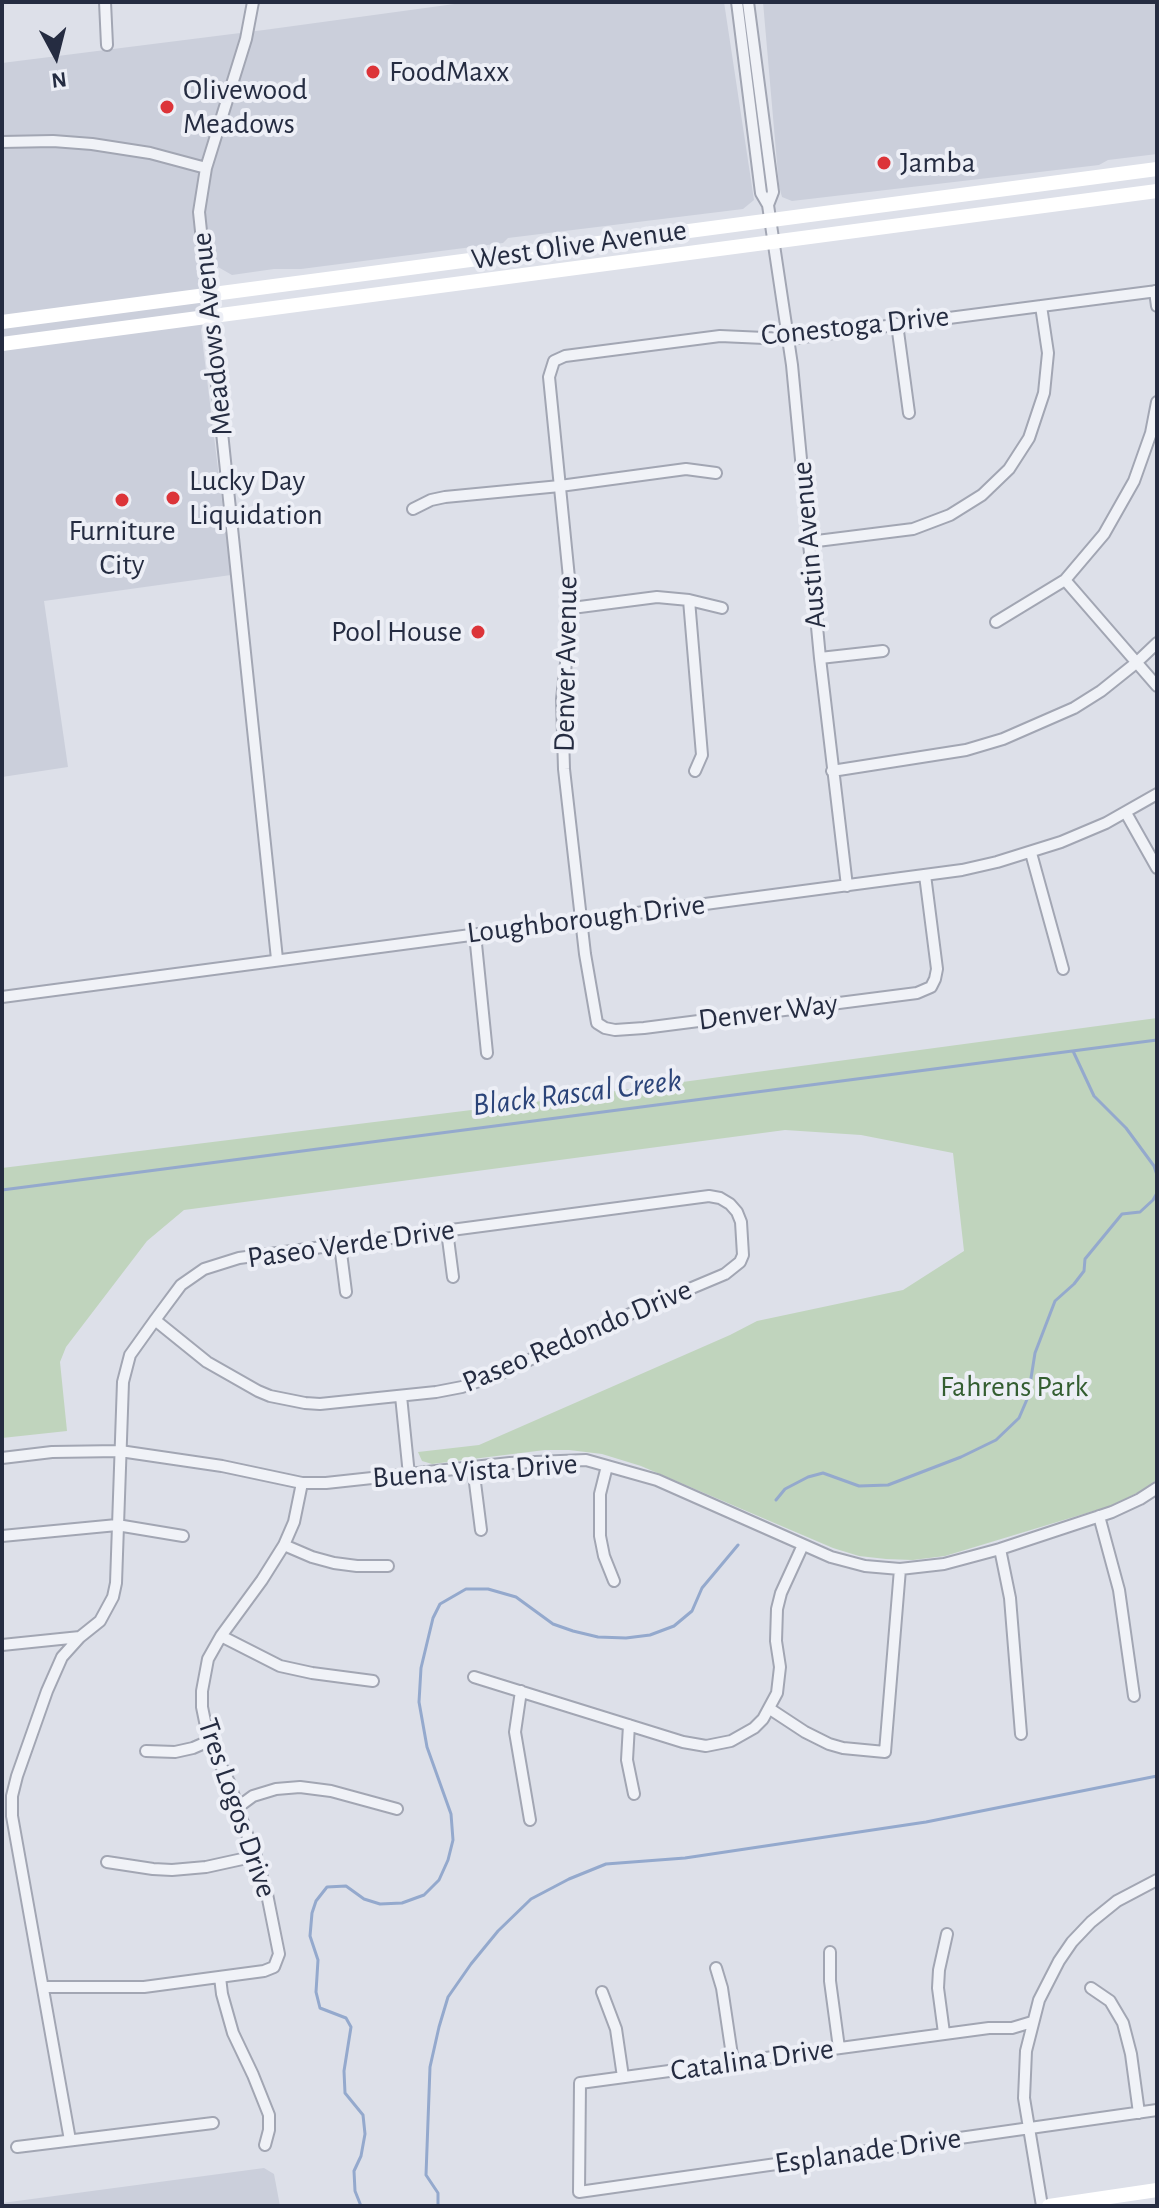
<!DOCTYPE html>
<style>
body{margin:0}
#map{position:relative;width:1159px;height:2208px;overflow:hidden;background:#dde0e9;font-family:"Alegreya Sans",sans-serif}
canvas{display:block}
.frame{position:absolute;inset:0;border:4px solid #252c41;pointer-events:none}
.north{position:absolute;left:16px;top:16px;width:80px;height:80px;-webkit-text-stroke:6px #edeff6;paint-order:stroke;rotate:173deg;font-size:22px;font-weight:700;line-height:32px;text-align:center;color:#252c41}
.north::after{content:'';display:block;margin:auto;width:28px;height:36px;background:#252c41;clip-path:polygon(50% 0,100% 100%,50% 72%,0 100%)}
</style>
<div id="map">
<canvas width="1159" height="2208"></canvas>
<div class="frame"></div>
<div class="north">N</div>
</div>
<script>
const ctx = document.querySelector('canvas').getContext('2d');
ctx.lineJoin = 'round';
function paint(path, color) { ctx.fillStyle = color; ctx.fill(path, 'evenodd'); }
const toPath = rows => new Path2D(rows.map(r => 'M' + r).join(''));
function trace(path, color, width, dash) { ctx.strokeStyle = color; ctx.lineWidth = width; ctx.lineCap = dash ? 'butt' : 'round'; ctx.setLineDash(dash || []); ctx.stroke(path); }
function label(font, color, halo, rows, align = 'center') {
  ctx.font = font + ' "Alegreya Sans",sans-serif'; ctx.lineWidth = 8; ctx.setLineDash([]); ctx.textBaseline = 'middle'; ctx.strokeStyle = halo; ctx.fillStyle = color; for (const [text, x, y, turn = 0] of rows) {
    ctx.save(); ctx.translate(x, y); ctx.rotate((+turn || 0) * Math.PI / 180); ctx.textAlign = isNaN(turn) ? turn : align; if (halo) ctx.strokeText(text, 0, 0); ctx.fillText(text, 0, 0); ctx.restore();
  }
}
paint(toPath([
 [469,2,724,2,754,200,743,209,508,238,503,243,301,269,274,269,232,275,218,267,201,330,231,575,44,601,68,767,2,777,2,63,264,30],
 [763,2,1157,2,1157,154,1108,160,1099,165,792,201,782,197,779,186],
 [264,2168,274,2174,280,2206,2,2206,2,2203]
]), '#cbcfdb');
paint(toPath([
 [1157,1018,1157,1480,1137,1493,1110,1506,945,1556,913,1560,886,1559,859,1556,833,1548,641,1466,602,1454,569,1450,545,1450,432,1464,422,1461,418,1452,479,1445,730,1335,757,1321,903,1290,964,1251,953,1153,861,1135,785,1130,184,1210,147,1241,66,1347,60,1362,67,1431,2,1438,2,1168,512,1105]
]), '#c0d4bd');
trace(toPath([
 [1073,1051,1094,1096,1126,1128,1154,1166,1157,1175],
 [2,1190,1157,1040],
 [776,1500,785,1489,808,1477,823,1473,859,1486,888,1485,961,1457,996,1440,1019,1418,1028,1397,1035,1353,1055,1301,1074,1284,1084,1271,1085,1259,1122,1214,1140,1212,1153,1200,1157,1193],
 [361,2206,355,2191,354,2171,361,2156,365,2134,363,2115,345,2093,344,2071,351,2027,346,2018,320,2008,316,1992,318,1960,310,1936,312,1913,316,1901,327,1887,346,1886,364,1899,380,1904,402,1903,424,1895,439,1880,448,1860,453,1840,451,1814,427,1747,419,1702,421,1668,433,1618,440,1604,466,1589,488,1589,516,1597,553,1624,573,1631,598,1637,626,1638,650,1635,674,1626,692,1611,702,1588,738,1545],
 [438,2206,438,2193,426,2175,430,2067,439,2027,448,1997,471,1964,498,1931,531,1899,569,1879,606,1864,685,1858,926,1822,1157,1776]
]), '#94a9cd', 3);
const minor = toPath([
 [105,2,107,45],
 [253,2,246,39,206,168,199,212,277,959],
 [737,2,761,193,768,205,792,365,820,658,847,886],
 [748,2,773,192,768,205],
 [2,142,53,141,92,144,150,153,206,168],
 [1155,291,1157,306],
 [897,324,909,413],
 [413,509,431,500,445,497,560,486,686,469,716,473],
 [809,542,913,529,950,515,982,495,1009,469,1029,438,1044,393,1048,353,1041,306],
 [1065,580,1157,686],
 [689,600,702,755,695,771],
 [572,608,657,597,689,600,722,608],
 [996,622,1065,580,1104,534,1134,481,1151,433,1157,402],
 [820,658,883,651],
 [832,771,966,750,1003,739,1074,708,1101,691,1136,663,1157,643],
 [1126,813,1157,868],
 [1031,853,1063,969],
 [925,875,937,969,935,979,931,987,917,993,644,1028,615,1030,605,1028,597,1023,585,954,564,769,562,699,572,608,549,377,554,361,565,356,720,336,787,339,1157,291],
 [475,934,487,1053],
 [2,997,962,870,997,862,1061,842,1106,823,1157,794],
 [447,1231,453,1277],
 [340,1245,346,1292],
 [401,1396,409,1475],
 [2,1458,52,1452,120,1451,222,1466,302,1483,326,1483,510,1463,586,1460,657,1480,831,1557,865,1566,900,1569,944,1564,1000,1549,1112,1512,1140,1499,1157,1488],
 [607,1466,600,1494,600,1536,604,1556,614,1581],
 [473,1467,481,1530],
 [1099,1516,1119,1590,1134,1696],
 [2,1536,117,1525,183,1536],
 [284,1545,312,1557,334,1563,357,1566,388,1566],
 [1000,1549,1010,1598,1021,1734],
 [221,1636,280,1666,312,1673,373,1681],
 [2,1645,80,1637],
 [474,1677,683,1742,706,1746,731,1741,754,1728,763,1719,777,1693,780,1667,776,1641,777,1609,781,1593,803,1545],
 [521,1691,515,1732,530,1820],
 [770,1709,805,1732,829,1744,843,1748,885,1752,900,1569],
 [629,1725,627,1760,634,1794],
 [146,1751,175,1752,193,1748,209,1741],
 [238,1807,253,1796,276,1789,300,1787,331,1791,397,1809],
 [107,1862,153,1869,172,1870,206,1867,256,1856],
 [830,1952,830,1981,839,2048],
 [716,1968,722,1988,733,2062],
 [220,1977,222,1994,233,2033,253,2075,269,2115,269,2130,265,2145],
 [44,1987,144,1987,264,1971,274,1967,279,1954,266,1889,229,1782,209,1741,202,1707,202,1691,208,1659,221,1636,262,1580,284,1545,294,1522,302,1483],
 [1091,1988,1110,2001,1123,2023,1131,2054,1139,2113],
 [602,1992,616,2029,623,2077],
 [1032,2022,1012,2028,989,2028,580,2083,579,2192,1157,2110],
 [944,2033,938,1988,939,1970,947,1934],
 [70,2140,12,1816,12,1796,17,1776,47,1691,62,1657,80,1637,100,1621,113,1597,116,1583,123,1382,130,1355,155,1320,181,1285,204,1269,239,1258,709,1196,720,1198,730,1204,737,1212,741,1222,743,1255,740,1262,725,1274,592,1330,502,1373,462,1387,436,1392,320,1404,305,1403,270,1396,258,1391,207,1362,155,1320],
 [17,2147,213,2123],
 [1042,2206,1024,2098,1026,2051,1039,2000,1059,1961,1072,1942,1091,1922,1117,1901,1157,1880]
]);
trace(minor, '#a2a6b3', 14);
trace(minor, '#f0f2f7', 10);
trace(toPath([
 [2,322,1157,169],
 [2,344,1157,191],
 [1049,2206,1157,2190]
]), '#fff', 14);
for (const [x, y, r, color] of [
 [373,72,8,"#dc3439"],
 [167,107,8,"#dc3439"],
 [884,163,8,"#dc3439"],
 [173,498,8,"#dc3439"],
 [122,500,8,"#dc3439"],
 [478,632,8,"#dc3439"]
]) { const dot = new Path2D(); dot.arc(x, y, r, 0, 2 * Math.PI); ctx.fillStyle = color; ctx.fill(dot); trace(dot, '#edeff6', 3); }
label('30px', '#252c41', '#edeff6', [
 ["FoodMaxx",389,72],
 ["Olivewood",183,90],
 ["Meadows",183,124],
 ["Jamba",900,163],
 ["Lucky Day",189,481],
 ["Liquidation",189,515],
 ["Furniture",122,531,"center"],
 ["City",122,565,"center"],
 ["Pool House",462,632,"right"]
], 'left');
label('30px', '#252c41', '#edeff6', [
 ["West Olive Avenue",579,245,-8],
 ["Conestoga Drive",855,326,-6],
 ["Meadows Avenue",212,334,-96],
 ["Austin Avenue",809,545,-95],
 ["Denver Avenue",566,664,-89],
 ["Loughborough Drive",586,919,-7],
 ["Denver Way",768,1012,-7],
 ["Paseo Verde Drive",351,1244,-8],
 ["Paseo Redondo Drive",577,1336,-23],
 ["Buena Vista Drive",475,1471,-4],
 ["Tres Logos Drive",237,1808,71],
 ["Catalina Drive",752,2060,-8],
 ["Esplanade Drive",868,2151,-8]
]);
label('30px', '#345e31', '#edeff6', [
 ["Fahrens Park",1014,1387]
]);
label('italic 32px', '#2b4479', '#edeff6', [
 ["Black Rascal Creek",577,1093,-7]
]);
</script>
